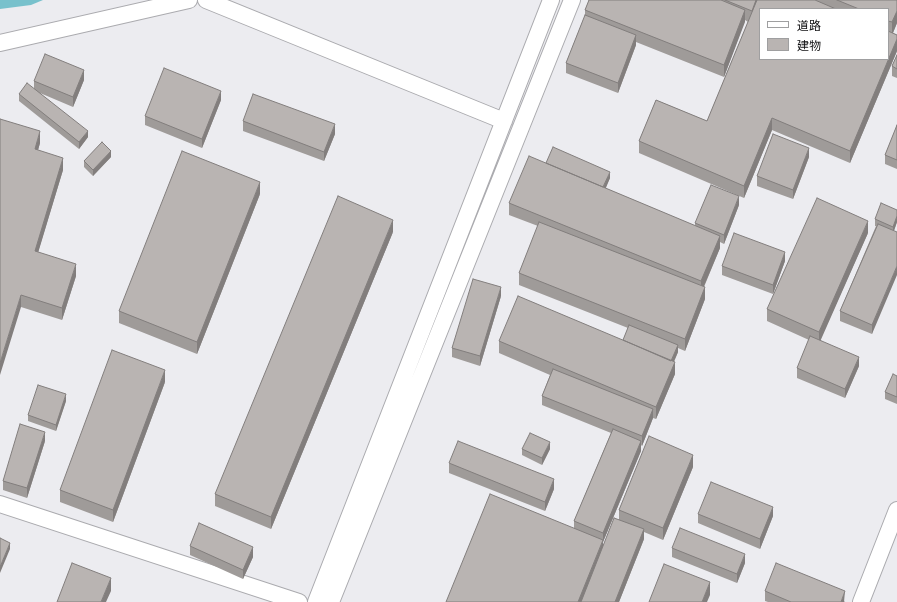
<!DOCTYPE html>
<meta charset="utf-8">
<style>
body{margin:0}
#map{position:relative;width:897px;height:602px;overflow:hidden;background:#ececf0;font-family:Helvetica,"Noto Sans JP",sans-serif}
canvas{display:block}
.legend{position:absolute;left:759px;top:8px;width:130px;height:52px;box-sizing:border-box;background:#fff;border:1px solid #9f9fa0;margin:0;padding:5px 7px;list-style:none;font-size:12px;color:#0f0f11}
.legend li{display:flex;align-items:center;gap:8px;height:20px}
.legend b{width:20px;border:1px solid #9f9fa0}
</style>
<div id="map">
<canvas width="897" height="602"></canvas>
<ul class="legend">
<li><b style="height:5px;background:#fff"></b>道路</li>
<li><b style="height:11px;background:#b9b4b2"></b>建物</li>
</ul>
</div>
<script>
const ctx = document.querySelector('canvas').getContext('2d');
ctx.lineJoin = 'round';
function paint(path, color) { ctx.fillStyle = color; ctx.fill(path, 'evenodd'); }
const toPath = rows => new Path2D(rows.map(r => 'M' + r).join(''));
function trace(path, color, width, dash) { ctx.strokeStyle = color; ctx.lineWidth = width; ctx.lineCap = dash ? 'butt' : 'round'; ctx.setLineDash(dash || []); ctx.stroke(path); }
paint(toPath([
 [0,0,43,0,31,5,0,9]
]), '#78c1cc');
const minor = toPath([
 [206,0,504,121],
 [0,43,189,0],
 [0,504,299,602],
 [316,602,551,0],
 [331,602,572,0],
 [861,602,897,510]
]);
trace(minor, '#ababaf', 18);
trace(minor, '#fff', 16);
paint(toPath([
 [589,0,897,0,897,23,893,33,897,35,897,51,850,163,772,130,744,198,639,153,639,141,656,100,707,121,748,22,745,20,724,77,636,42,636,45,618,93,566,73,566,63,585,15,585,10],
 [760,9,888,9,888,59,760,59],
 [897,55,897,78,892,76,892,66],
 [84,80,73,107,40,93,88,137,79,149,19,101,19,94,34,89,34,81],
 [221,100,202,148,145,125,145,116],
 [0,119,40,143,38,150,63,170,38,252,76,276,62,320,21,307],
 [243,121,335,134,324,161,243,131],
 [897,125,897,169,885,164,885,155],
 [111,157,93,176,84,167,84,161],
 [809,157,793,199,757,186,757,176],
 [546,163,610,178,605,188,695,226,695,223,739,205,724,244,720,242,720,248,704,287,705,299,685,351,678,348,678,352,674,362,675,374,656,419,653,418,642,446,641,445,641,451,603,542,603,545,619,519,619,510,693,467,663,540,644,532,644,539,619,602,446,602,574,529,574,521,611,433,542,405,542,396,550,375,499,353,499,341,623,340,628,328,519,285,519,273,538,226,509,215,509,203],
 [260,194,197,354,119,323,119,311],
 [897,210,897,222,894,231,872,334,840,321,840,311,876,226,875,226,875,219],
 [393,232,271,529,215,506,215,494],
 [868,233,820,340,859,366,845,398,797,378,797,368,809,340,767,321,767,309],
 [785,261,773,294,722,275,722,266],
 [501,296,480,366,452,357,452,348],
 [897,376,897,404,885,399,885,392],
 [165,382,113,522,60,502,60,490],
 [66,401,56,431,28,421,28,415],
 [45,441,27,498,3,490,3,481],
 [522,449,550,449,542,465,522,455],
 [449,463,554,489,545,511,449,473],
 [698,514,773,516,760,549,698,523],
 [190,546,253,557,243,579,190,555],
 [672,548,745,563,737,583,672,557],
 [765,591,845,601,844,602,768,602,765,601]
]), '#9f9b99');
paint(toPath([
 [756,0,761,0,752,23,752,11],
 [745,10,745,22,724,77,724,65],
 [897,11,897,23,892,35,892,22],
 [636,35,636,45,618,93,618,83],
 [897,39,897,51,850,163,850,151],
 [84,70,84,80,73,107,73,97],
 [221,91,221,100,202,148,202,139],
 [772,118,772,130,744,198,744,186],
 [335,124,335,134,324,161,324,152],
 [40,131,40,143,35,161,35,149],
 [88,131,88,137,79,149,79,142],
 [809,148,809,157,793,199,793,190],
 [111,151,111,157,93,176,93,170],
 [63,158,63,170,35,263,35,251],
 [610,172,610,178,603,195,603,188],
 [260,182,260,194,197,354,197,342],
 [739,196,739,205,724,244,724,235],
 [897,216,897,222,893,233,893,227],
 [393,220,393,232,271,529,271,517],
 [868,221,868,233,819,344,819,332],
 [720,236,720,248,701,293,701,281],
 [785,252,785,261,773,294,773,285],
 [76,264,76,276,62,320,62,308],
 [897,266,897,275,872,334,872,325],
 [501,287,501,296,480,366,480,356],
 [705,287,705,299,685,351,685,339],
 [21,295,21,307,0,375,0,363],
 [678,345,678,352,670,370,670,364],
 [859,357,859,366,845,398,845,389],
 [675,362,675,374,656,419,656,407],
 [165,370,165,382,113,522,113,510],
 [66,394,66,401,56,431,56,425],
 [653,409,653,418,642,446,642,436],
 [45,432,45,441,27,498,27,488],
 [641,441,641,451,603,542,603,553,583,602,578,602,603,541,603,533],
 [550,442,550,449,542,465,542,458],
 [693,455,693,467,663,540,663,528],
 [554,479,554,489,545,511,545,502],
 [773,507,773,516,760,549,760,539],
 [644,529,644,539,619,602,615,602],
 [10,543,10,549,0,573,0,567],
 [253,547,253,557,243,579,243,570],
 [745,554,745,563,737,583,737,574],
 [111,578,111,591,106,602,101,602],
 [710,582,710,595,707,602,702,602],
 [845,591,844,602,841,602]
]), '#827e7d');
const building = toPath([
 [589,0,721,0,745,10,724,65,585,10,589,0],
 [725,0,756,0,752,11,725,0],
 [757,0,815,0,836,9,760,9,760,59,888,59,888,31,897,35,897,39,850,151,772,118,744,186,639,141,656,100,707,121,757,0],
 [837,0,897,0,897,11,892,22,888,21,888,9,859,9,837,0],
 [585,15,636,35,618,83,566,63,585,15],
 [45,54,84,70,73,97,34,81,45,54],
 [897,55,897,69,892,66,897,55],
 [164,68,221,91,202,139,145,116,164,68],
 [27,83,88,131,79,142,19,94,27,83],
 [253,94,335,124,324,152,243,121,253,94],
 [0,119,40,131,35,149,63,158,35,251,76,264,62,308,21,295,0,363,0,119],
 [897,125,897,160,885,155,897,125],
 [773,134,809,148,793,190,757,176,773,134],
 [102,142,111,151,93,170,84,161,102,142],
 [553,147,610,172,603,187,546,163,553,147],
 [182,151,260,182,197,342,119,311,182,151],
 [529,156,720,236,701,281,509,203,529,156],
 [711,185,739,196,724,235,695,223,711,185],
 [338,196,393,220,271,517,215,494,338,196],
 [817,198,868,221,819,332,767,309,817,198],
 [881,203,897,210,897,216,893,227,875,219,881,203],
 [539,222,705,287,685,339,519,273,539,222],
 [878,224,897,232,897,266,872,325,840,311,878,224],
 [734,233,785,252,773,285,722,266,734,233],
 [473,279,501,287,480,356,452,348,473,279],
 [518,296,675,362,656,407,499,341,518,296],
 [629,325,678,345,671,361,623,340,629,325],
 [810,336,859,357,845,389,797,368,810,336],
 [112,350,165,370,113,510,60,490,112,350],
 [553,369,653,409,642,436,542,396,553,369],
 [893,374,897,376,897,397,885,392,893,374],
 [38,385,66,394,56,425,28,415,38,385],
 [20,424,45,432,27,488,3,481,20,424],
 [613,429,641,441,603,533,574,521,613,429],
 [530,433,550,442,542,458,522,449,530,433],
 [649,436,693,455,663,528,619,510,649,436],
 [458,441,554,479,545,502,449,463,458,441],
 [711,482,773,507,760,539,698,514,711,482],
 [490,494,603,540,578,602,446,602,490,494],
 [614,518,644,529,615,602,581,602,614,518],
 [199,523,253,547,243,570,190,546,199,523],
 [680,528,745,554,737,574,672,548,680,528],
 [0,538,10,543,0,567,0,538],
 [72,563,111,578,101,602,57,602,72,563],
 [776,563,845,591,841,602,791,602,765,591,776,563],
 [664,564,710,582,702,602,649,602,664,564]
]);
paint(building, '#b9b4b2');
trace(building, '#827e7d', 1);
</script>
